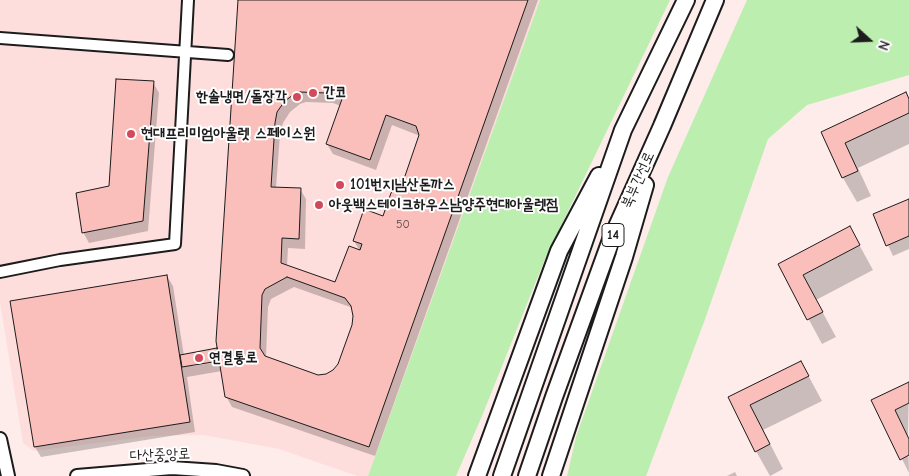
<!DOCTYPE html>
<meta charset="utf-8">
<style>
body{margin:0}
#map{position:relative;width:909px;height:476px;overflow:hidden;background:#feeceb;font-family:"Comic Neue",sans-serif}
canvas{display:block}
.north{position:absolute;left:844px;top:15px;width:50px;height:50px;-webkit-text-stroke:4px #fff;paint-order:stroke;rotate:110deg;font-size:14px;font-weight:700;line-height:20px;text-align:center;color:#1c1c1c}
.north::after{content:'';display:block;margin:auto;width:18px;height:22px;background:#1c1c1c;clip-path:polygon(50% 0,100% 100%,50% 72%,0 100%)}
</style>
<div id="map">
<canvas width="909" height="476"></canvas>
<div class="north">N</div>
</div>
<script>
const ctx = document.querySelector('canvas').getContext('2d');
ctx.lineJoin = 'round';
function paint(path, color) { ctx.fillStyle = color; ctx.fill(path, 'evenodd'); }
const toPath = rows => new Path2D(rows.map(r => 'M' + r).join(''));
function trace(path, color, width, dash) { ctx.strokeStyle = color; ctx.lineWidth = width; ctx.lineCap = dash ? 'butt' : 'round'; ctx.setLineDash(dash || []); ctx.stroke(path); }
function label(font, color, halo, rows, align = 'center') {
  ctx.font = font + ' "Comic Neue","Poor Story",sans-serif'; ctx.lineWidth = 4; ctx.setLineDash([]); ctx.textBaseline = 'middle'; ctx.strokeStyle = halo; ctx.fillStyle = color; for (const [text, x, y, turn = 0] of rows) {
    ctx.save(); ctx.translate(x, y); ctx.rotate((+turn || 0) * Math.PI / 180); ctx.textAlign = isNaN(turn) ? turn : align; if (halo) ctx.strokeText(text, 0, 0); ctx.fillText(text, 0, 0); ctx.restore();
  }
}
paint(toPath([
 [0,0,540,0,368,476,357,476,279,449,204,435,153,436,34,451,23,443,0,303]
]), '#fddedd');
paint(toPath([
 [540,0,670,0,545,259,482,416,456,476,368,476],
 [747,0,909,0,909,75,807,105,768,139,704,322,646,476,567,476,576,437,668,177]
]), '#bbeeaf');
paint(toPath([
 [239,0,538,0,375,456,232,407,226,396,222,371,187,377,195,432,41,457,35,447,12,302,167,276,173,286,184,356,218,349],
 [306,102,333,103,341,106,327,144,333,154,376,170,392,125,420,136,406,177,384,218,354,241,360,251,336,284,287,266,288,248,305,249,306,199,300,189,276,188,280,134,283,123,290,112,300,104],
 [294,287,353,308,354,316,353,326,339,365,327,375,318,376,266,357,268,307,271,299],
 [225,358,225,361,193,366,193,365],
 [153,82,159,93,148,231,89,243,83,232,110,187],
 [909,100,909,144,858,168,871,196,857,202,843,178,822,132],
 [909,200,909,249,893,256,874,215],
 [850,228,873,270,816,300,836,337,822,344,779,264],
 [801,362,822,401,763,430,783,469,770,476,756,451,730,397],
 [909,383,908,435,909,473,873,401],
 [735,472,737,476,727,476]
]), '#0003');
const building = toPath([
 [238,0,528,0,369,447,225,397,216,341,238,0],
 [300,92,326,93,342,99,326,144,370,160,386,115,416,126,419,135,405,176,391,193,383,216,364,209,353,241,362,244,360,250,349,246,335,282,281,263,282,238,299,239,301,188,271,187,275,123,277,112,284,102,294,94,300,92],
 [287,277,345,298,351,306,353,316,352,325,338,364,333,370,326,374,318,375,265,356,260,348,262,295,265,289,287,277],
 [116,79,154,81,143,221,82,233,76,193,109,186,116,79],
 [906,92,909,99,909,113,845,143,858,171,842,178,821,132,906,92],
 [909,199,909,236,886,246,873,214,909,199],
 [850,226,860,245,803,275,823,312,807,320,778,264,850,226],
 [167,275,190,422,34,447,10,301,167,275],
 [217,348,219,361,182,367,180,355,217,348],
 [801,361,809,376,750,405,770,444,755,452,728,397,801,361],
 [909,382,909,403,895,410,909,439,909,455,900,460,871,400,909,382]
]);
paint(building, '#fbbfbb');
trace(building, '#1c1c1c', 1);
const minor = toPath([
 [0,38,228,55],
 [0,272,60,260,175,244,188,0]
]);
const tertiary = toPath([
 [0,439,8,476],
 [77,476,172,468,216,471,243,476]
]);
const trunk = toPath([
 [477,476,559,251,599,176],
 [502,476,623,130,686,0],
 [527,476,554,397,611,240,662,126,715,0],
 [551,476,624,257,645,185]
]);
trace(minor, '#1c1c1c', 14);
trace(tertiary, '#1c1c1c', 16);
trace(trunk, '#1c1c1c', 20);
trace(minor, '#fff', 10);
trace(tertiary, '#fff', 12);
trace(trunk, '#fff', 16);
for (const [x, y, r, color] of [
 [313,93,5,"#d1495b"],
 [297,97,5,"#d1495b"],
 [131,134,5,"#d1495b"],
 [340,185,5,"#d1495b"],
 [319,205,5,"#d1495b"],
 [199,358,5,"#d1495b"]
]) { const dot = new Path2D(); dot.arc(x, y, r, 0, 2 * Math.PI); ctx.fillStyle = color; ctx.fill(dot); trace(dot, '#fff', 2); }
label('12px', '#544544', null, [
 ["50",403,225]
]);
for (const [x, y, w] of [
 [613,235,22]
]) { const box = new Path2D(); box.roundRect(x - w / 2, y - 11.5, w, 23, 4); ctx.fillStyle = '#fff'; ctx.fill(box); trace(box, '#1c1c1c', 1); }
label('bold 14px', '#1c1c1c', null, [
 ["14",613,235]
]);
label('bold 15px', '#1c1c1c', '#fff', [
 ["간코",323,93],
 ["한솔냉면/돌장각",287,97,"right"],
 ["현대프리미엄아울렛 스페이스원",141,134],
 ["101번지남산돈까스",350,185],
 ["아웃백스테이크하우스남양주현대아울렛점",329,205],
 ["연결통로",209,358]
], 'left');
label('15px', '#1c1c1c', '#fff', [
 ["북부간선로",638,180,-66],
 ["다산중앙로",160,455,-2]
]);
</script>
